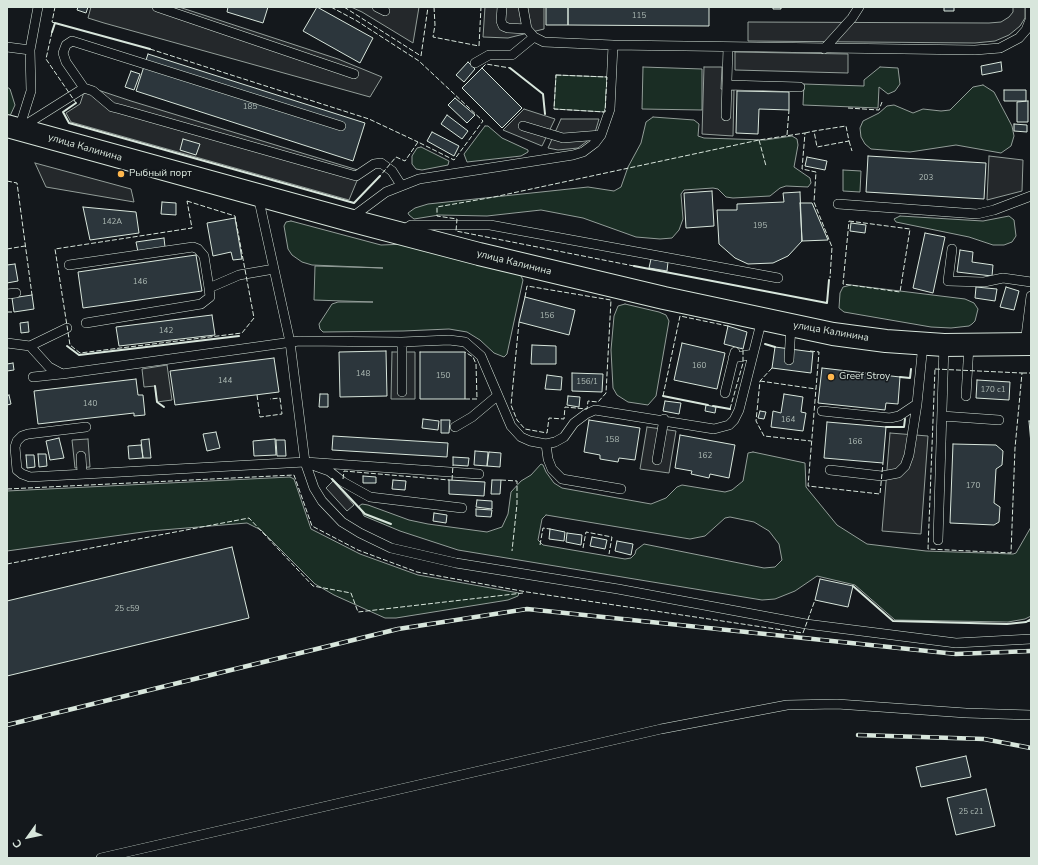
<!DOCTYPE html>
<meta charset="utf-8">
<style>
body{margin:0}
#map{position:relative;width:1038px;height:865px;overflow:hidden;background:#14181c;font-family:"Nunito Sans",sans-serif}
canvas{display:block}
.frame{position:absolute;inset:0;border:8px solid #d8e6dc;pointer-events:none}
.north{position:absolute;left:8px;top:817px;width:40px;height:40px;-webkit-text-stroke:3px #14181c;paint-order:stroke;rotate:237deg;font-size:11px;font-weight:700;line-height:16px;text-align:center;color:#d8e6dc}
.north::after{content:'';display:block;margin:auto;width:14px;height:18px;background:#d8e6dc;clip-path:polygon(50% 0,100% 100%,50% 72%,0 100%)}
</style>
<div id="map">
<canvas width="1038" height="865"></canvas>
<div class="frame"></div>
<div class="north">С</div>
</div>
<script>
const ctx = document.querySelector('canvas').getContext('2d');
ctx.lineJoin = 'round';
function paint(path, color) { ctx.fillStyle = color; ctx.fill(path, 'evenodd'); }
const toPath = rows => new Path2D(rows.map(r => 'M' + r).join(''));
function trace(path, color, width, dash) { ctx.strokeStyle = color; ctx.lineWidth = width; ctx.lineCap = dash ? 'butt' : 'round'; ctx.setLineDash(dash || []); ctx.stroke(path); }
function label(font, color, halo, rows, align = 'center') {
  ctx.font = font + ' "Nunito Sans",sans-serif'; ctx.lineWidth = 3; ctx.setLineDash([]); ctx.textBaseline = 'middle'; ctx.strokeStyle = halo; ctx.fillStyle = color; for (const [text, x, y, turn = 0] of rows) {
    ctx.save(); ctx.translate(x, y); ctx.rotate((+turn || 0) * Math.PI / 180); ctx.textAlign = isNaN(turn) ? turn : align; if (halo) ctx.strokeText(text, 0, 0); ctx.fillText(text, 0, 0); ctx.restore();
  }
}
const green = toPath([
 [643,67,702,69,702,110,642,109,643,67],
 [880,67,898,68,900,84,895,91,888,94,879,87,878,108,803,105,804,84,864,86,864,80,880,67],
 [556,75,607,77,605,112,554,109,556,75],
 [983,85,994,92,1012,126,1014,136,1011,146,1001,153,956,145,910,152,871,149,865,144,861,137,860,128,863,121,879,113,887,106,894,105,913,113,923,109,941,111,950,110,973,87,983,85],
 [7,87,10,89,15,105,10,116,7,116,7,87],
 [653,117,694,120,699,124,698,136,704,138,765,140,792,136,797,139,798,145,794,167,810,178,811,183,808,187,786,186,780,188,770,196,733,198,726,197,718,189,713,188,684,190,681,194,683,219,679,230,672,238,660,239,636,237,583,218,541,210,487,216,439,215,414,219,409,215,408,213,415,208,428,204,588,187,614,191,621,187,628,167,641,143,646,122,653,117],
 [485,126,488,126,502,138,528,150,528,152,521,156,467,162,464,154,485,126],
 [421,147,449,161,448,165,422,170,416,169,412,164,412,156,417,148,421,147],
 [843,170,861,171,860,192,843,191,843,170],
 [900,216,983,221,1009,216,1014,220,1016,236,1012,242,1004,245,993,245,969,237,896,222,894,219,900,216],
 [291,221,381,245,408,244,520,274,523,280,507,354,504,357,494,353,480,340,467,332,449,329,403,331,323,332,320,329,319,324,332,304,338,302,373,302,314,300,315,266,383,268,312,265,302,262,292,255,288,249,284,226,286,222,291,221],
 [851,285,965,299,974,303,978,309,975,321,972,324,969,326,951,328,931,327,844,312,839,308,840,293,843,287,851,285],
 [625,304,659,312,666,315,669,321,656,396,648,405,628,402,617,395,613,388,611,350,614,316,618,306,625,304],
 [753,452,805,463,806,487,837,525,867,544,926,551,1013,554,1016,553,1031,527,1031,616,1025,619,1008,622,895,620,855,585,817,576,795,591,775,599,762,600,458,550,400,531,364,516,359,506,362,504,368,505,409,520,428,524,487,532,502,527,508,514,511,492,521,481,531,475,541,464,543,465,546,472,554,483,562,488,651,504,666,498,677,487,682,485,725,492,732,490,743,481,748,453,753,452],
 [546,515,690,539,705,536,725,518,730,517,754,522,769,531,779,544,782,560,775,567,764,568,644,544,636,550,635,554,631,558,625,559,543,545,538,540,542,519,546,515],
 [290,477,294,479,311,529,360,554,418,575,519,593,518,596,508,600,396,618,385,618,334,595,315,584,261,530,247,523,150,531,7,551,7,491,290,477]
]);
paint(green, '#1a2d24');
trace(green, '#939e99', 1);
const parking = toPath([
 [91,7,179,7,338,59,382,77,370,97,104,23,88,18,91,7],
 [351,7,419,7,413,43,362,12,351,7],
 [485,7,544,7,544,29,508,38,483,37,485,7],
 [1013,7,1025,7,1025,18,1020,26,1009,35,995,41,975,43,748,41,748,22,989,23,1001,22,1009,17,1013,12,1013,7],
 [735,52,848,54,848,73,735,70,735,52],
 [704,67,722,67,721,89,734,90,733,136,702,134,704,67],
 [86,86,131,101,361,171,349,200,71,122,66,113,80,104,86,86],
 [524,109,555,119,542,146,503,130,524,109],
 [561,119,599,119,594,136,578,148,558,150,548,148,561,119],
 [989,156,1023,160,1022,191,987,200,989,156],
 [35,163,131,189,134,202,46,187,35,163],
 [392,352,415,352,415,399,391,399,392,352],
 [167,365,172,400,157,402,155,386,144,387,142,369,167,365],
 [647,427,676,431,669,473,640,469,647,427],
 [890,433,928,436,921,534,882,531,890,433],
 [88,439,90,467,75,468,72,440,88,439],
 [333,481,354,505,347,511,326,488,333,481]
]);
paint(parking, '#24282b');
trace(parking, '#939e99', 1);
const building = toPath([
 [78,7,88,7,86,13,77,10,78,7],
 [228,7,268,7,263,23,227,12,228,7],
 [317,7,373,38,360,63,303,31,317,7],
 [546,7,568,7,568,25,546,25,546,7],
 [568,7,709,7,709,26,568,25,568,7],
 [773,7,781,7,781,9,773,9,773,7],
 [944,7,954,7,954,11,944,11,944,7],
 [148,54,365,123,353,161,136,91,148,54],
 [468,62,475,69,464,82,456,75,468,62],
 [1001,62,1002,71,982,75,981,66,1001,62],
 [482,68,522,108,502,128,462,88,482,68],
 [131,71,140,74,134,90,125,87,131,71],
 [1004,90,1026,90,1026,101,1004,101,1004,90],
 [737,91,789,92,789,110,759,109,758,134,736,133,737,91],
 [455,98,475,115,467,123,448,105,455,98],
 [1028,101,1028,122,1017,122,1017,102,1028,101],
 [447,115,468,131,462,139,441,124,447,115],
 [1014,124,1027,125,1027,132,1014,131,1014,124],
 [432,132,459,146,454,156,427,141,432,132],
 [183,139,200,144,196,155,180,150,183,139],
 [868,156,986,163,984,199,866,192,868,156],
 [807,157,827,161,825,170,805,166,807,157],
 [712,191,714,226,686,228,684,193,712,191],
 [800,192,802,241,788,256,773,263,748,264,735,258,719,244,717,210,737,210,737,204,784,202,783,193,800,192],
 [162,202,176,203,176,215,161,214,162,202],
 [800,203,812,203,828,240,802,241,800,203],
 [83,207,136,212,139,233,90,240,83,207],
 [235,218,242,259,233,260,231,252,213,256,207,223,235,218],
 [851,223,866,225,865,233,850,231,851,223],
 [925,233,945,237,933,293,913,288,925,233],
 [164,238,165,247,138,252,136,242,164,238],
 [960,250,973,252,972,262,993,265,992,276,957,272,960,250],
 [196,255,202,291,83,308,78,272,196,255],
 [651,259,668,262,667,271,649,268,651,259],
 [15,264,18,281,7,283,7,265,15,264],
 [976,287,997,289,995,301,975,298,976,287],
 [1006,287,1019,291,1014,310,1000,307,1006,287],
 [32,295,34,309,14,312,12,298,32,295],
 [525,297,575,310,569,335,519,322,525,297],
 [212,315,215,335,119,346,116,327,212,315],
 [28,322,29,332,21,333,20,323,28,322],
 [728,326,747,332,743,349,724,344,728,326],
 [682,343,725,353,717,389,674,380,682,343],
 [532,345,556,346,556,364,531,364,532,345],
 [775,347,813,352,811,373,772,368,775,347],
 [386,351,387,396,340,397,339,352,386,351],
 [420,352,465,352,465,399,420,399,420,352],
 [274,358,279,392,175,405,170,371,274,358],
 [13,363,14,370,7,371,7,364,13,363],
 [822,368,900,377,898,404,886,403,885,410,818,403,822,368],
 [572,373,603,374,602,392,572,391,572,373],
 [547,375,562,377,561,390,545,389,547,375],
 [136,379,138,395,143,395,145,415,134,416,134,413,38,424,34,391,136,379],
 [977,380,1010,382,1009,400,976,398,977,380],
 [320,394,328,394,328,407,319,407,320,394],
 [784,394,803,397,801,412,806,413,803,431,771,427,773,411,781,413,784,394],
 [9,395,11,404,7,405,7,396,9,395],
 [568,396,580,397,579,407,567,405,568,396],
 [665,401,681,403,679,414,663,411,665,401],
 [706,405,716,407,715,413,705,411,706,405],
 [760,411,766,412,764,419,758,418,760,411],
 [423,419,439,421,438,430,422,428,423,419],
 [441,420,450,420,449,433,441,433,441,420],
 [589,420,640,428,635,460,619,458,618,462,600,459,600,455,584,452,589,420],
 [1029,421,1031,421,1031,444,1029,421],
 [827,422,886,427,883,463,824,458,827,422],
 [216,432,220,448,207,451,203,434,216,432],
 [680,435,735,445,729,478,710,474,709,478,691,474,692,471,675,468,680,435],
 [333,436,448,443,447,457,332,450,333,436],
 [59,438,64,458,50,460,46,441,59,438],
 [149,439,151,458,143,458,141,440,149,439],
 [275,439,276,455,254,456,253,441,275,439],
 [276,440,285,440,286,456,277,456,276,440],
 [953,444,996,445,1003,451,1002,465,996,469,994,503,1000,507,999,522,994,525,950,523,953,444],
 [141,445,143,458,129,459,128,446,141,445],
 [475,451,488,452,487,466,474,465,475,451],
 [489,452,501,453,500,467,487,466,489,452],
 [38,454,46,454,47,466,39,467,38,454],
 [26,455,34,455,35,467,27,468,26,455],
 [453,457,469,458,468,466,453,465,453,457],
 [363,476,376,477,376,483,363,483,363,476],
 [393,480,406,481,405,490,392,489,393,480],
 [449,480,485,482,484,496,449,494,449,480],
 [492,480,501,480,500,494,491,494,492,480],
 [477,500,492,501,492,509,476,507,477,500],
 [476,509,492,510,491,517,476,516,476,509],
 [434,513,447,515,446,523,433,521,434,513],
 [550,529,565,532,564,541,549,539,550,529],
 [567,533,582,535,581,545,566,542,567,533],
 [592,537,607,540,605,549,590,546,592,537],
 [617,541,633,544,631,555,615,551,617,541],
 [232,547,249,618,7,676,7,601,232,547],
 [820,579,853,586,848,607,815,600,820,579],
 [966,756,971,777,921,787,916,767,966,756],
 [986,789,995,826,956,835,947,798,986,789]
]);
paint(building, '#2c363c');
trace(building, '#d8e6dc', 1);
const service = toPath([
 [157,7,354,74],
 [377,7,385,11],
 [502,7,501,21,503,26,508,28,527,29],
 [523,7,527,29,534,37,544,42,613,45,975,50,1000,48,1019,38,1026,30,1030,20,1030,7],
 [7,47,30,50],
 [824,49,852,18,859,7],
 [475,63,489,55,512,55,534,37],
 [727,85,800,87],
 [84,88,66,62,63,53,66,45,72,41,341,126],
 [726,116,728,47],
 [523,126,563,138,601,135],
 [22,127,84,88,93,91,112,107,120,109,356,176,374,164,381,163,392,171,401,185],
 [19,129,31,91,30,50,38,7],
 [258,196,290,342,305,462,314,488,322,501,342,522,360,533,391,548,456,563,618,589,806,624,956,643,1031,639],
 [838,204,977,214,994,210,1031,196],
 [351,218,386,192,419,179,573,155,583,152,595,143,601,135,610,109,613,45],
 [403,233,405,229,411,225,490,225,778,278],
 [952,249,948,281,984,282,1003,278,1031,282],
 [69,265,193,247,198,249,204,256,209,288],
 [7,294,16,293],
 [86,323,201,304,210,297,209,288,239,275,274,269],
 [402,342,402,392],
 [7,343,30,346,49,367,62,374,299,341,402,342,449,340,465,342,481,356,511,426,521,437,530,441,546,444,555,442,564,437,574,423,586,414,595,410,714,429,729,425,734,420,739,410,762,319],
 [1025,344,1031,296],
 [30,346,67,328],
 [733,358,753,354],
 [789,360,791,325],
 [33,377,61,374],
 [725,393,735,352],
 [966,396,969,345],
 [822,411,890,418,899,416,917,404],
 [942,416,999,420],
 [86,427,28,434,22,436,17,441,15,447,17,470,22,474,30,477,305,462,479,474],
 [455,427,472,417,497,396],
 [546,444,548,459,552,469,562,479,621,489],
 [81,456,82,473],
 [657,460,664,419],
 [315,466,329,471,343,482,370,497,462,508],
 [830,470,882,476,898,473,905,466,909,455,917,404,923,344],
 [938,540,944,345],
 [101,858,661,729,787,705,837,704,966,713,1031,715]
]);
const secondary = toPath([
 [7,126,349,220,479,254,664,298,833,334,886,341,944,345,1031,344]
]);
trace(service, '#d8e6dc', 10);
trace(secondary, '#d8e6dc', 24);
trace(service, '#14181c', 9);
trace(secondary, '#14181c', 22);
const rail = toPath([
 [7,725,398,629,527,609,956,654,1031,651],
 [858,735,984,739,1031,748]
]);
trace(rail, '#d8e6dc', 4.5);
trace(rail, '#14181c', 3, [9]);
trace(toPath([
 [331,7,357,21,419,61,483,121,454,160,418,142,405,161,396,157,380,176],
 [344,7,421,56,428,7],
 [434,7,435,25,433,37,479,46,481,7],
 [55,23,52,22,55,7],
 [52,32,46,59,76,103],
 [150,49,369,119,418,142],
 [482,68,486,64,510,68],
 [556,75,607,77,605,112,554,109,556,75],
 [848,108,879,110,882,102],
 [805,133,814,131,846,126,849,141,817,147,814,131],
 [787,135,789,110],
 [759,140,766,166],
 [849,141,852,151],
 [7,181,17,183,32,295],
 [187,201,235,216,254,318,242,333,80,353,70,345,55,249,192,228,187,201],
 [849,221,910,229,900,292,843,284,849,221],
 [7,249,25,246],
 [634,266,456,231,457,219,437,216,437,207,494,197,759,140,805,133,802,169,816,172,814,202,832,247,830,278],
 [7,312,14,312],
 [519,322,511,405,517,420,525,429,547,433,549,418,564,419,565,407,587,409,588,401,598,402,606,393,611,300,527,286,525,297],
 [810,351,819,352,808,486,880,494,883,463],
 [772,368,760,381,756,421,764,436,811,441],
 [935,369,1022,373,1015,448,1011,553,928,549,935,369],
 [1022,373,1030,373],
 [760,381,816,389],
 [257,395,260,417,282,414,280,398,270,399],
 [663,396,680,316,728,326,728,328],
 [465,399,477,399,476,364,473,357,465,352],
 [730,409,743,363,743,349,741,348],
 [343,479,344,471,449,480],
 [452,480,453,465],
 [501,480,517,481,517,504,512,551],
 [7,489,294,475,312,526,358,550,417,572,527,592,803,633,815,600],
 [540,545,543,528,550,529],
 [583,548,586,532,612,537,609,554],
 [7,564,249,518,313,586,351,593,358,612,523,593],
 [1026,622,1031,621]
]), '#d8e6dc', 1, [5, 2]);
trace(toPath([
 [52,32,55,23,150,49],
 [510,68,543,94,545,114],
 [76,103,63,112,69,123,354,203,380,176],
 [634,266,827,303,829,280],
 [765,344,775,347],
 [67,346,79,355,239,336],
 [900,377,910,378,911,369],
 [155,386,157,402,164,407],
 [663,396,708,405],
 [713,406,730,409],
 [886,427,904,427,905,419],
 [332,479,365,514,391,524],
 [853,586,893,621,1007,624,1026,622,1031,619]
]), '#d8e6dc', 2);
for (const [x, y, r, color] of [
 [121,174,4,"#ffb74d"],
 [831,377,4,"#ffb74d"]
]) { const dot = new Path2D(); dot.arc(x, y, r, 0, 2 * Math.PI); ctx.fillStyle = color; ctx.fill(dot); trace(dot, '#14181c', 1.5); }
label('8px', '#adbab4', null, [
 ["115",639,16],
 ["185",250,107],
 ["203",926,178],
 ["142А",112,222],
 ["195",760,226],
 ["146",140,282],
 ["156",547,316],
 ["142",166,331],
 ["160",699,366],
 ["148",363,374],
 ["150",443,376],
 ["144",225,381],
 ["156/1",587,382],
 ["170 с1",993,390],
 ["140",90,404],
 ["164",788,420],
 ["158",612,440],
 ["166",855,442],
 ["162",705,456],
 ["170",973,486],
 ["25 с59",127,609],
 ["25 с21",971,812]
]);
label('10px', '#d8e6dc', '#14181c', [
 ["улица Калинина",85,148,16],
 ["улица Калинина",514,263,14],
 ["улица Калинина",831,332,10]
]);
label('10px', '#d8e6dc', '#14181c', [
 ["Рыбный порт",129,174],
 ["Greef Stroy",839,377]
], 'left');
</script>
